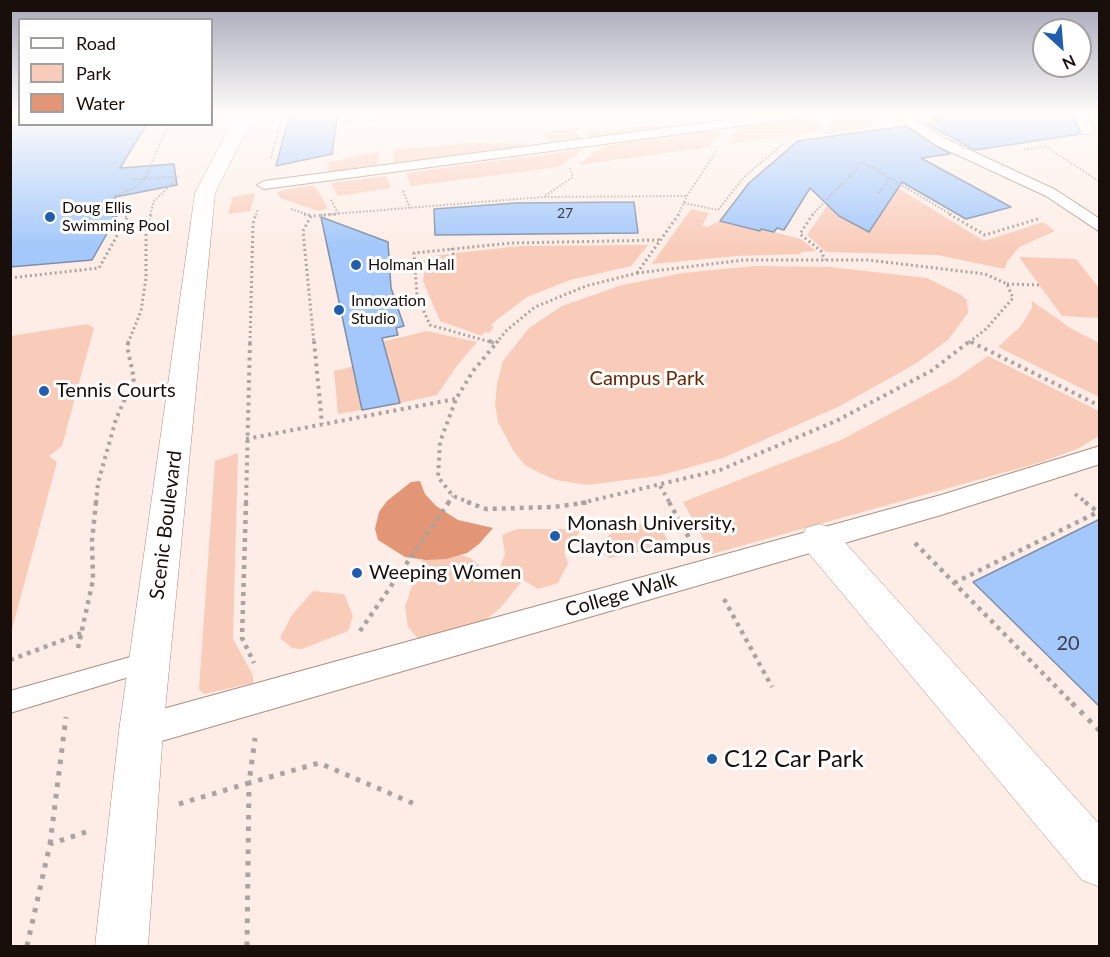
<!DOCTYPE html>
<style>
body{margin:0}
#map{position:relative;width:1110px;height:957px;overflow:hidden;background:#fff8f5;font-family:Lato,sans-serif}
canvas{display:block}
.frame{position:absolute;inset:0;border:12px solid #190f0a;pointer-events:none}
.legend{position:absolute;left:18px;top:18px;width:195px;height:108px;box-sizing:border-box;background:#fff;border:2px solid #a39f9d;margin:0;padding:8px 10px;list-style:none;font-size:18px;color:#190f0a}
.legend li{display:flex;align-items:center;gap:12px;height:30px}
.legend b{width:30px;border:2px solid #a39f9d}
.north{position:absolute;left:1032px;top:18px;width:60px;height:60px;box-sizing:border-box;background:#fff;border:2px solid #a39f9d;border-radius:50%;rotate:154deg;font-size:16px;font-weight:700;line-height:24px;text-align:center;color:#190f0a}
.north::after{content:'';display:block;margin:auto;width:21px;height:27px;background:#205dae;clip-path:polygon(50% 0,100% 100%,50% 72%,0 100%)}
</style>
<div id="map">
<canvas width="1110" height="957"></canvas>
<div class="frame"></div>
<ul class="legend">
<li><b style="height:8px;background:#fff"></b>Road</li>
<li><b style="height:16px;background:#f9ccba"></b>Park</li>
<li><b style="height:16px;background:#e29675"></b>Water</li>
</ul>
<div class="north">N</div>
</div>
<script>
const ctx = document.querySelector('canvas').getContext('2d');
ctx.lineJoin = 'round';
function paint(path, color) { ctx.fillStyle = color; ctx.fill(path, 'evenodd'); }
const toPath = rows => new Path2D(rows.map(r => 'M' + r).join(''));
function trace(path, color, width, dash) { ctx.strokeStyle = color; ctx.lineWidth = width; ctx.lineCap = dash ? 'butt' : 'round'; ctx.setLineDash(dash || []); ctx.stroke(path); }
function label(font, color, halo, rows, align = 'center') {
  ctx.font = font + ' Lato,sans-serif'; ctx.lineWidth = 6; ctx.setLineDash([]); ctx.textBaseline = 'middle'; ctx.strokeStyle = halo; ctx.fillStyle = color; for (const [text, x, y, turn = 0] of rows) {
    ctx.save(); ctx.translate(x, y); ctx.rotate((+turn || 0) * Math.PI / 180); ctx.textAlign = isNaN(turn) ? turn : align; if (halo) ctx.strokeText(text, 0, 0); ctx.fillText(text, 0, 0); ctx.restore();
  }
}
paint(toPath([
 [11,113,19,113,20,124,212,124,212,113,1099,113,1099,946,11,946]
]), '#fdede6');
paint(toPath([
 [847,113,879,113,871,125,830,131,831,115],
 [819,117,820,131,728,144,738,128],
 [656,125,661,129,591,138,584,133],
 [578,128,580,129,574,132,583,139,549,144,544,130],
 [721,130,710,147,578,165,604,146],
 [474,143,526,144,527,147,394,164,394,149],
 [584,149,559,167,411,186,406,173],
 [378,152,377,165,328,172,329,162],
 [386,176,391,188,338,196,331,183],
 [890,183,984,241,1043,222,1055,231,1019,247,1007,262,1005,269,937,255,826,252,807,235,834,196],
 [314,185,328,208,319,211,280,198,277,193,282,190],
 [255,193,250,211,228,214,233,197],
 [691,209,709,213,702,226,707,227,720,221,760,231,761,229,801,239,816,251,801,252,801,254,737,256,652,264],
 [648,245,631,266,570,280,527,297,499,318,491,325,494,327,489,333,485,332,482,336,440,321,423,281,425,269,422,261,434,256,448,254,451,259,456,257,456,253,520,246],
 [1019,257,1076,259,1099,288,1099,318,1062,316],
 [755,266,830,267,927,278,961,295,967,300,968,313,948,340,915,364,840,406,723,458,658,476,587,485,556,480,540,473,525,465,514,452,498,422,495,404,497,384,503,361,529,328,562,306,622,285,683,273],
 [1032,301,1072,329,1099,343,1099,397,998,347,1021,326,1032,308],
 [87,324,94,328,62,446,49,456,57,462,11,633,11,336],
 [427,331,477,342,456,367,437,395,400,403,391,370,356,378,362,410,338,414,334,371,380,360,377,343],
 [988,356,1099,411,1099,436,1079,448,1042,462,712,554,683,502,841,440,955,379],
 [238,453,233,639,253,675,253,683,204,694,199,689,215,461],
 [624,521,661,528,670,545,610,558,594,549],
 [517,529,582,529,564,552,568,563,558,583,538,589,523,580,501,607,477,628,420,641,408,627,405,607,418,568,427,553,445,549,470,558,480,566,499,571,505,554,502,535],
 [313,591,344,594,353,616,348,631,302,649,292,648,280,638,292,615]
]), '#f9ccba');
paint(toPath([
 [420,481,425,494,436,506,458,520,493,528,479,544,467,553,446,559,426,560,405,557,378,540,375,529,379,512,387,501,411,482]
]), '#e29675');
const building = toPath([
 [290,113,338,113,332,154,276,166,290,113],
 [927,113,1073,113,1080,134,975,150,925,123,940,121,927,113],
 [10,124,147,124,120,168,174,164,177,185,115,197,116,209,112,216,117,216,92,260,10,267,10,124],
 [905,126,950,154,921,158,1011,207,966,219,902,182,869,232,839,216,810,188,784,230,777,228,774,232,761,229,760,231,720,221,749,183,798,141,905,126],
 [634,202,638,233,435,235,434,209,516,203,634,202],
 [321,217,388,242,391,288,404,326,396,328,398,335,382,338,400,403,362,410,321,217],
 [1100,519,1100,707,973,582,1100,519]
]);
paint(building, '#a4c8fb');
trace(building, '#7e8fa7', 1.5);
const service = toPath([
 [148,652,155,655,158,662,155,669,10,713,10,691,148,652]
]);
const pedestrian = toPath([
 [780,113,814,113,808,117,264,189,257,185,264,181,780,113],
 [890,113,904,113,946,139,1056,190,1100,219,1100,232,1046,196,936,145,890,113],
 [1075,113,1087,113,1094,131,1092,134,1082,134,1075,113],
 [1100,446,1100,464,941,515,141,747,130,742,125,731,130,720,141,715,941,495,1100,446]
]);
const minor = toPath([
 [237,113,255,113,215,193,163,731,148,946,95,946,119,731,195,193,237,113],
 [819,524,832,528,1100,825,1100,887,1082,880,806,550,801,539,806,528,819,524]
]);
trace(service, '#ad8f82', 2);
trace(pedestrian, '#ad8f82', 2);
trace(minor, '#ad8f82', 1);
trace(toPath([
 [347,113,346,122,505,113],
 [531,113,534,124],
 [346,120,381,113],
 [825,133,874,126],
 [1024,150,1045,146,1100,182],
 [271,158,283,113],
 [133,179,179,177],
 [403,191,410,208],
 [878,193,890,179],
 [545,196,573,177,570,168],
 [331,200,338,213],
 [684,203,718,210,744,177,784,143],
 [291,209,309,215],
 [124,215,105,211,115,196,132,189,145,179,168,124],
 [150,215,154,201,176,180],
 [256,215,258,209],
 [321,215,543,197,687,196],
 [678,215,687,196,716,151],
 [812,215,863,162,952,215]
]), '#aca3a0', 2, [1.5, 2]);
trace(toPath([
 [304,214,311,216,339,214],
 [813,214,800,234,821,251,825,260],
 [949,214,985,235,1041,218],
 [311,216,303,231,314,343],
 [452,248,454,258],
 [637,273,679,214],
 [637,273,744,260,868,260,985,274,1007,284,1013,298,986,329,968,343],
 [10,278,99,268,128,216,117,214],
 [1007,284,1039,285],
 [128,343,141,311,146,278,146,233,151,214],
 [250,343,253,223,256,214],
 [494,343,430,325,417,296,414,253,512,243,660,240],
 [496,343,507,330,535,307,586,286,637,273]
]), '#aca3a0', 3, [2, 3]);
trace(toPath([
 [314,341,322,424],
 [489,341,495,343],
 [971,342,1100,406],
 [246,439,455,399],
 [660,486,670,503],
 [1075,494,1087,503],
 [96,503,98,483,116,419,134,379,127,346,129,341],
 [246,503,250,341],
 [448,503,453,496],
 [471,503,453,496,438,477,440,442,456,399,473,371,498,341],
 [581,503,720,470,836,421,931,371,970,341]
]), '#aca3a0', 4, [3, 4.5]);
trace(toPath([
 [246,502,242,638,254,663],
 [467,502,486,509,553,507,591,502],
 [669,502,692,543],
 [1085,502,1098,512],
 [915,543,1074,705],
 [954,583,1100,511],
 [724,599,772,687],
 [360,631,449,502],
 [78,648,93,580,92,541,96,502],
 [10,660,82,633]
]), '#aca3a0', 4.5, [4, 5]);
trace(toPath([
 [1072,703,1100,731],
 [179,804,249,783,255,738],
 [50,844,66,717],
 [27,946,50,844,86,832],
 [247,946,249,783,319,763,417,805]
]), '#aca3a0', 5, [4.5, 7]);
paint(service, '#fff');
paint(pedestrian, '#fff');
paint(minor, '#fff');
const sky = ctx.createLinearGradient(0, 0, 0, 247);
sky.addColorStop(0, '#a5a8ba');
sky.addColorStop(0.46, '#fffcfa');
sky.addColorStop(1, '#fffcfa00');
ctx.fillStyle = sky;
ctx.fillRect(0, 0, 1110, 247);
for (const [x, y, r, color] of [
 [50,217,6,"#205dae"],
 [356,265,6,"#205dae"],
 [339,310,6,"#205dae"],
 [44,391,6,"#205dae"],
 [555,536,6,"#205dae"],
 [357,573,6,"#205dae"],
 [712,759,6,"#205dae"]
]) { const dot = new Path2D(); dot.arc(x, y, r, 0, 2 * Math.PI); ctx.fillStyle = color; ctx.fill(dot); trace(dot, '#fff', 2); }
label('14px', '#3c3d46', null, [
 ["27",565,213]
]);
label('16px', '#190f0a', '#fff', [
 ["Doug Ellis",62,208],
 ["Swimming Pool",62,226],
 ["Holman Hall",368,265],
 ["Innovation",351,301],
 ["Studio",351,319]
], 'left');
label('20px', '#6b2700', '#fff', [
 ["Campus Park",647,379]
]);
label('20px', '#190f0a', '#fff', [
 ["Tennis Courts",56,391],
 ["Monash University,",567,524],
 ["Clayton Campus",567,547],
 ["Weeping Women",369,573]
], 'left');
label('20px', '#190f0a', '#fff', [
 ["Scenic Boulevard",166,525,-83],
 ["College Walk",621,595,-16]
]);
label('20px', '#3c3d46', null, [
 ["20",1068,644]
]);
label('24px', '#190f0a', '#fff', [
 ["C12 Car Park",724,759]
], 'left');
</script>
